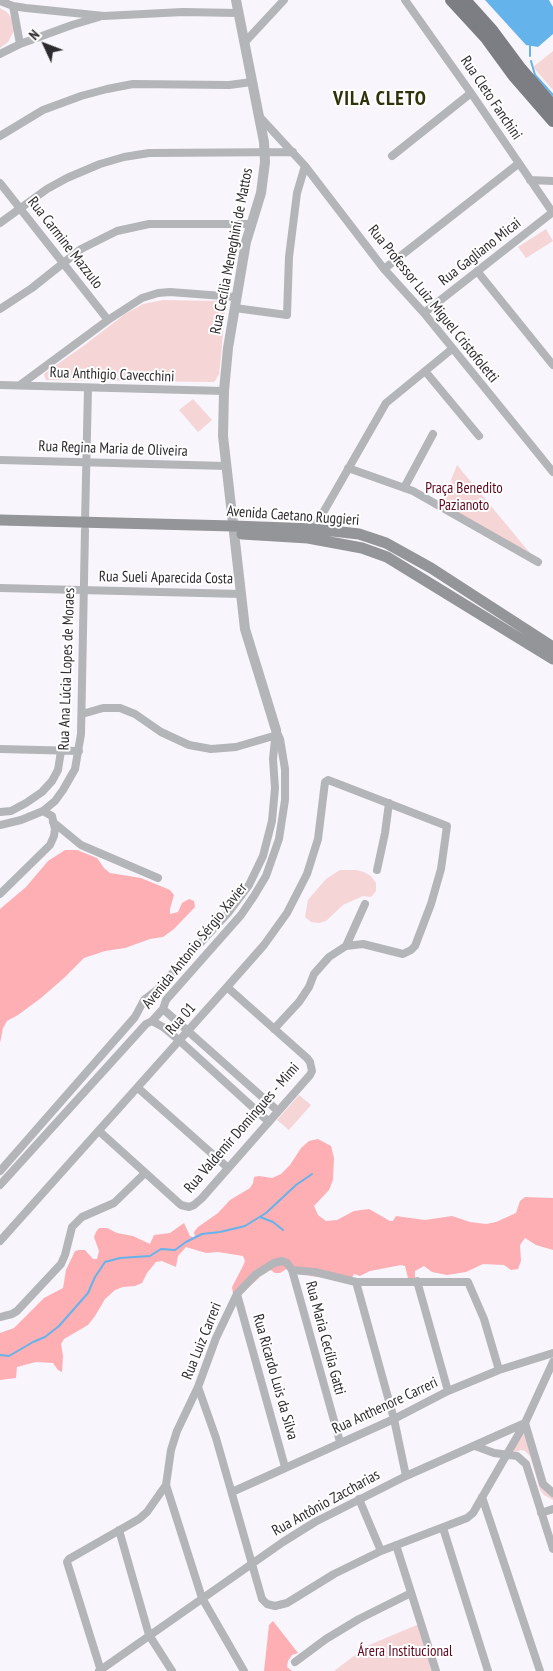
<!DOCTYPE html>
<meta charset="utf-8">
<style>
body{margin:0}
#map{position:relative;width:553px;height:1671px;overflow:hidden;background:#f8f5fc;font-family:"PT Sans Narrow",sans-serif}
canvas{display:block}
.north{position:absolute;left:20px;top:20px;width:50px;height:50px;-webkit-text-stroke:4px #fff;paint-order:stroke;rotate:313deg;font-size:14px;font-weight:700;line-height:20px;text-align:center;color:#2c2a2d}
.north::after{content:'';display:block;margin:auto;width:18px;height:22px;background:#2c2a2d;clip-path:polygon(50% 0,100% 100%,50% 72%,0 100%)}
</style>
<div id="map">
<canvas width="553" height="1671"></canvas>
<div class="north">N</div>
</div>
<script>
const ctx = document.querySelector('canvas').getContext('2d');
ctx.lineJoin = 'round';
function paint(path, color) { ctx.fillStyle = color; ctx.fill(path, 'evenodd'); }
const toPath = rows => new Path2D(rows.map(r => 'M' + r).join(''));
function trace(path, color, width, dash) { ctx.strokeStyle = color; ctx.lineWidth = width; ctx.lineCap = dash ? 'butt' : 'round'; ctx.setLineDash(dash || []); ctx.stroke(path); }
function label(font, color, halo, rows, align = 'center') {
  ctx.font = font + ' "PT Sans Narrow",sans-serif'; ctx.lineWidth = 4; ctx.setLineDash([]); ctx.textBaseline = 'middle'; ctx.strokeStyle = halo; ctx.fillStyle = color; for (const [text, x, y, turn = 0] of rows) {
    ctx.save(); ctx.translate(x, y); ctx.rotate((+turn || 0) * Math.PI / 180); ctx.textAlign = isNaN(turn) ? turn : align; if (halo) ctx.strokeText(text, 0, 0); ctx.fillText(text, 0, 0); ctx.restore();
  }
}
paint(toPath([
 [0,8,8,13,11,18,14,31,8,42,0,48],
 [553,51,553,90,533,67],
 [546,229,553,241,526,258,518,247],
 [163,300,218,301,223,304,225,309,221,356,219,374,215,381,213,382,46,380,44,375,45,373,86,344,125,314,143,304],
 [193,399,212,420,198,432,179,410],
 [457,465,534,558,441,503,452,481,451,480],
 [340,870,356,870,364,872,371,876,376,883,376,891,371,897,363,896,343,905,326,921,319,923,311,922,305,917,308,900,326,879],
 [299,1095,311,1105,289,1130,277,1120],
 [521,1431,526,1436,544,1490,553,1496,553,1500,544,1495,540,1490,530,1456,525,1451,521,1450,516,1452,512,1449],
 [419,1624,434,1671,334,1671,367,1646]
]), '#f5d5d6');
paint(toPath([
 [65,850,77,850,97,858,104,868,110,873,141,878,170,890,174,895,170,909,170,914,178,912,182,903,189,899,194,901,195,907,174,929,163,937,150,939,125,948,105,951,84,958,64,978,41,998,18,1015,7,1021,3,1028,0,1043,0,909,26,887,48,861],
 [318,1139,331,1146,334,1158,333,1180,329,1190,314,1206,318,1215,326,1221,337,1220,354,1211,369,1209,390,1221,393,1221,396,1216,425,1220,452,1216,470,1222,486,1224,496,1222,516,1213,520,1201,525,1197,553,1198,553,1250,536,1245,525,1238,520,1245,521,1261,518,1269,511,1270,504,1265,483,1264,466,1272,447,1275,432,1272,424,1266,415,1271,415,1280,413,1282,408,1278,405,1266,401,1265,370,1271,360,1276,354,1274,350,1281,311,1276,291,1266,280,1273,275,1273,269,1269,264,1269,259,1278,242,1293,233,1294,232,1287,243,1266,245,1261,243,1256,218,1252,206,1253,186,1247,178,1256,176,1267,162,1261,156,1262,147,1273,142,1283,135,1286,123,1287,115,1290,105,1299,95,1316,88,1325,64,1339,61,1344,63,1356,62,1372,58,1370,53,1363,36,1362,17,1367,16,1378,0,1380,0,1333,14,1328,44,1298,63,1288,66,1270,75,1251,79,1250,85,1250,93,1259,97,1259,99,1251,94,1237,96,1232,99,1228,107,1228,117,1233,133,1236,150,1244,154,1235,170,1233,184,1223,190,1236,195,1238,194,1232,198,1227,218,1213,230,1200,250,1188,253,1183,254,1177,259,1176,272,1178,281,1174,290,1165,301,1148,309,1141],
 [273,1621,298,1653,292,1655,288,1661,287,1667,292,1671,264,1671,269,1625]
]), '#fdafb4');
paint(toPath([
 [485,0,549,0,553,7,553,34,538,47,526,45]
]), '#64b3eb');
trace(toPath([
 [530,46,530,56],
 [531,61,535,75,553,95],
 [260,1217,273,1222,283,1230],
 [0,1355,9,1356,33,1342,45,1337,59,1326,88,1293,95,1277,105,1262,120,1258,150,1256,161,1249,175,1250,186,1242,202,1234,220,1232,245,1226,266,1213,296,1185,312,1174]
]), '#64b3eb', 2);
trace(toPath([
 [405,0,471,93,553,213],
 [0,1,13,6,26,8,104,16,183,12,238,13],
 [13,6,20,44],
 [245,42,284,0],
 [0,54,20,44,72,25,99,17],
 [258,115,305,166,384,269,424,313,553,472],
 [0,136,43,110,81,96,107,89,133,84,229,85,252,82],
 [392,156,471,93],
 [530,180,553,181],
 [0,183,108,320],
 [0,223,47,189,67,178,100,164,124,157,149,153,293,152],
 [384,269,518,164],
 [477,271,553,365],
 [235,308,287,315,289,257,297,193,305,166],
 [0,309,32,288,81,249,117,231,149,224,252,224],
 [424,313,553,212],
 [425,371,479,436],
 [0,385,224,391],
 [20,385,108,320,142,298,158,293,170,292,236,297],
 [0,460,226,466],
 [348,468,413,491,538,562],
 [404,488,433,434],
 [85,522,88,388],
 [312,532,386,403,452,349],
 [0,588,241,594],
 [82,714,103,708,120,708,135,714,161,732,189,745,211,749,236,747,277,735],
 [0,749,79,751],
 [0,812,11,811,26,803,42,792,52,781,58,770,61,751],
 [53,822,81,845,158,878],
 [0,825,21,820,43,811,55,801,63,790,75,769,81,734,85,530],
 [377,870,385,833,389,803],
 [0,894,50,845,54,836,55,829,52,816,43,811],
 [346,946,365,904],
 [163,1009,278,1111],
 [152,1021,163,1027,180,1041,269,1122],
 [138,1088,227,1167],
 [99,1131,181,1205,189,1207,194,1205,202,1198,310,1075,312,1071,310,1062,307,1058,227,987],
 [0,1171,135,1017,144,1000,157,990,228,913,249,885,263,856,272,821,275,788,273,759,276,730],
 [0,1185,146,1024,152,1021,163,1009,166,1000,241,915,254,896,266,876,279,839,285,800,285,769,280,739,276,730],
 [0,1241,227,987,264,945,287,913,307,874,318,839,325,782,328,780,336,783,447,826,441,869,431,904,415,946,411,950,403,954,363,944,346,946,329,957,314,974,309,987,299,1002,274,1029],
 [292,1270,340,1442],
 [417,1281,448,1391],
 [356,1282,394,1419,406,1476],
 [237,1294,285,1467],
 [0,1317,12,1314,17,1311,61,1264,65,1255,72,1227,82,1217,114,1203,145,1173],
 [198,1387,216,1438,262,1599,267,1604,275,1606,287,1603,334,1574,381,1551,467,1518,473,1513,525,1423,553,1362],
 [525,1423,543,1484,553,1493],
 [475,1446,494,1453,517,1456,526,1464,553,1549],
 [166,1485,202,1598,244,1671],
 [232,1492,394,1419,448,1391,499,1370,553,1353],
 [482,1497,540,1671],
 [359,1499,381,1551],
 [541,1513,553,1509],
 [443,1528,488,1671],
 [119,1530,149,1635,172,1671],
 [396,1545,436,1671],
 [295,1662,326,1639,359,1619,411,1593],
 [99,1671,283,1542,315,1522,406,1476,525,1423],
 [101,1671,67,1562,69,1559,139,1519,147,1512,166,1485,171,1450,177,1431,198,1387,216,1338,237,1294,255,1275,274,1263,282,1261,287,1263,292,1270,315,1272,356,1282,468,1282,484,1319,499,1370]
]), '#b4b5b8', 8);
trace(toPath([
 [236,0,264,142,265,162,261,193,246,242,228,348,224,391,223,436,245,629,276,730]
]), '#b4b5b8', 10);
trace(toPath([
 [0,520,233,526,315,529,359,534,386,543,431,568,553,647],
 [242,534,308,538,362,548,387,557,553,659]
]), '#939599', 11);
trace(toPath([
 [451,0,486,38,513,75,553,121],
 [465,0,492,30,521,69,553,106]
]), '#7c7e83', 12);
label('15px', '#2c2a2d', '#fff', [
 ["Rua Cleto Fanchini",491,98,56],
 ["Rua Carmine Mazzulo",65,243,52],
 ["Rua Cecília Meneghini de Mattos",232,251,-79],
 ["Rua Gagliano Micai",480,252,-38],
 ["Rua Professor Luiz Miguel Cristofoletti",433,304,51],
 ["Rua Anthigio Cavecchini",112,375,2],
 ["Rua Regina Maria de Oliveira",113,449,2],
 ["Avenida Caetano Ruggieri",293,516,4],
 ["Rua Sueli Aparecida Costa",166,578,1],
 ["Rua Ana Lúcia Lopes de Moraes",67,669,-88],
 ["Avenida Antonio Sérgio Xavier",195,946,-51],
 ["Rua 01",181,1019,-48],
 ["Rua Valdemir Domingues - Mimi",242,1128,-49],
 ["Rua Maria Cecília Gatti",325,1338,75],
 ["Rua Luiz Carreri",202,1341,-68],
 ["Rua Ricardo Luis da Silva",275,1377,74],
 ["Rua Anthenore Carreri",385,1406,-25],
 ["Rua Antônio Zaccharias",326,1503,-29]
]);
label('15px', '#5d081d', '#fff', [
 ["Praça Benedito",464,489],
 ["Pazianoto",464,506],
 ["Árera Institucional",405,1652]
]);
ctx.letterSpacing = '1px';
label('bold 20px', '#2f330a', '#fff', [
 ["VILA CLETO",380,99]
]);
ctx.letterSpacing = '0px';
</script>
